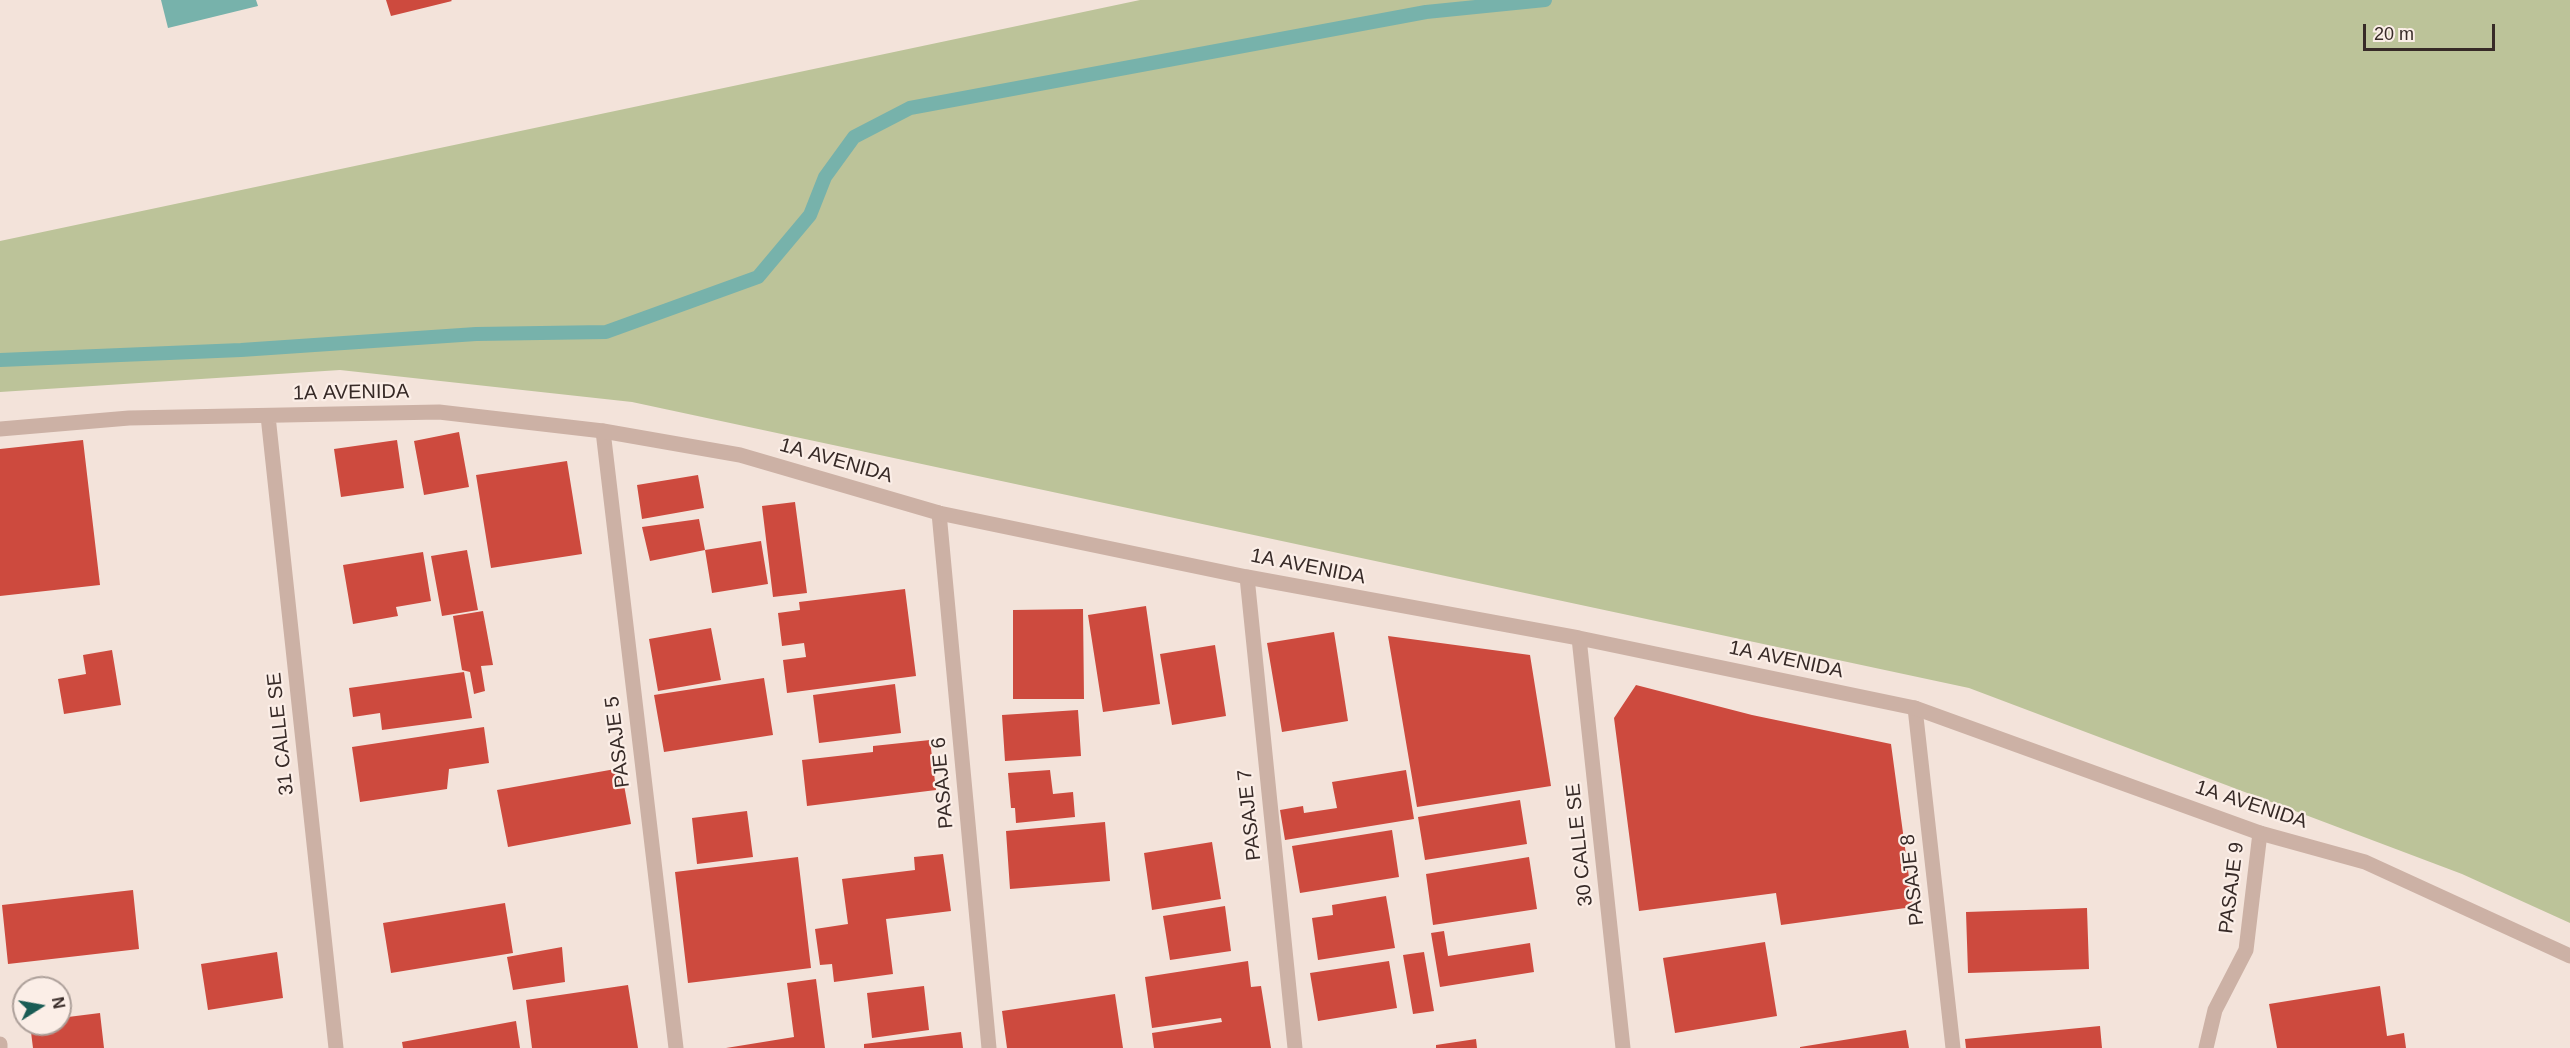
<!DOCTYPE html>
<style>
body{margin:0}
#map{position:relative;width:2570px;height:1048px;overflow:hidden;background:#f3e3da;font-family:Helvetica,sans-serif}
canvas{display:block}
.north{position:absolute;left:12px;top:976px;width:60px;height:60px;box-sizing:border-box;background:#fbeee7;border:2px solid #ada09a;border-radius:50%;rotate:79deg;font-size:16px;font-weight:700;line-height:24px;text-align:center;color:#372a27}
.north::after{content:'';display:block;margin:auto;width:21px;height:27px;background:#1a5c55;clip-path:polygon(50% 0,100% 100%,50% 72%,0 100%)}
.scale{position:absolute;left:2363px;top:24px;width:132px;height:27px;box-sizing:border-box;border:3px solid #372a27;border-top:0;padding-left:8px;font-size:18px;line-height:21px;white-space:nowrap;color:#372a27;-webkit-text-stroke:4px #fbeee7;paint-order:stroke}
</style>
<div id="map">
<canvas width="2570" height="1048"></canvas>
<div class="north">N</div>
<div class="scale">20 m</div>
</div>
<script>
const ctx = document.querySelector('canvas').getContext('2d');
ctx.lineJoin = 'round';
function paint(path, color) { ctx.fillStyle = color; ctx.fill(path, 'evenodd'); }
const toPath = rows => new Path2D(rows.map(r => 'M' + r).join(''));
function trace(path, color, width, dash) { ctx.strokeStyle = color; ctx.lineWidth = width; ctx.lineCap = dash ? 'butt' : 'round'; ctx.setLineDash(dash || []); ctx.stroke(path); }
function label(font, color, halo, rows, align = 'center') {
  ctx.font = font + ' Helvetica,sans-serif'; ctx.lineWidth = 4.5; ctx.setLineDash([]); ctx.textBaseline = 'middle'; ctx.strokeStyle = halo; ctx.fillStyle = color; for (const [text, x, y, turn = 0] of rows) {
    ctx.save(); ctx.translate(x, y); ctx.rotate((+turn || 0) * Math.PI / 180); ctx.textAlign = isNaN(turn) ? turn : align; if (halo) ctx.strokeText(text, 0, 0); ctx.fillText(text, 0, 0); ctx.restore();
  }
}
paint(toPath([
 [1140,0,2570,0,2570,923,2462,874,1969,688,632,402,340,370,0,392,0,241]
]), '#bcc399');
paint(toPath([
 [161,0,256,0,258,6,168,28]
]), '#77b2ab');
trace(toPath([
 [0,360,241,350,476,334,606,332,758,277,810,215,825,177,854,137,910,108,1426,12,1545,0]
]), '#77b2ab', 14);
paint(toPath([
 [386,0,451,0,452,1,391,16],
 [459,432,469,487,424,495,414,441],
 [83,440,100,585,0,596,0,449],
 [397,440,404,488,341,497,334,449],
 [567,461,582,554,491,568,476,475],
 [698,475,704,508,642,519,637,485],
 [795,502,807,593,773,597,762,506],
 [699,519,705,550,650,561,642,527],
 [761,541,768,584,712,593,705,550],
 [467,550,478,610,442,616,431,556],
 [423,552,431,601,396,607,398,616,353,624,343,565],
 [905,589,916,676,787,693,783,660,806,657,804,643,782,646,778,613,800,610,799,602],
 [1146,606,1160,704,1103,712,1088,615],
 [1083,609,1084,699,1013,699,1013,610],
 [483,611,493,665,481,666,485,691,474,694,470,672,462,670,453,616],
 [711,628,721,680,658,691,649,639],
 [1334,632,1348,721,1282,732,1267,643],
 [1388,636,1530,655,1551,786,1417,807],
 [1215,645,1226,716,1172,725,1160,654],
 [112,650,121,705,64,714,58,679,86,674,83,655],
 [464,672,472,718,382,730,380,713,353,717,349,688],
 [764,678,773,735,664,752,654,695],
 [895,684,901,733,819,743,813,695],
 [1636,685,1752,715,1891,744,1913,907,1781,925,1776,893,1639,911,1614,718],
 [1078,710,1081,756,1005,761,1002,715],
 [484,727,489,763,449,769,447,789,360,802,352,747],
 [930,740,936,790,807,806,802,760,873,752,873,746],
 [621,768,631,824,508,847,497,790],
 [1050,770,1053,794,1073,792,1075,817,1016,823,1015,808,1011,808,1008,773],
 [1406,770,1414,819,1285,840,1280,810,1303,806,1304,813,1337,808,1332,782],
 [1520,800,1527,844,1425,860,1418,817],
 [747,811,753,857,697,864,692,818],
 [1105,822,1110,881,1010,889,1006,831],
 [1392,830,1399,877,1300,893,1292,846],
 [1212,842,1221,899,1152,910,1144,853],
 [943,854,951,911,886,919,893,974,834,982,832,964,820,965,815,929,848,924,842,879,915,870,914,857],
 [798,857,811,968,688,983,675,872],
 [1529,857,1537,909,1433,925,1426,874],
 [133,890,139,949,8,964,2,905],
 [1386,896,1395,948,1318,960,1312,918,1333,915,1332,905],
 [505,903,513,953,391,973,383,923],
 [1225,906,1231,951,1170,960,1163,916],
 [2087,908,2089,969,1968,973,1966,912],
 [1444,931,1448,956,1530,943,1534,972,1440,987,1431,933],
 [1765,942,1777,1016,1675,1033,1663,958],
 [562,947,565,982,513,990,507,957],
 [277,952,283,998,208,1010,201,964],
 [1424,952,1434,1011,1413,1014,1403,955],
 [1248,961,1251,987,1261,986,1271,1048,1154,1048,1152,1033,1222,1022,1221,1018,1152,1028,1145,977],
 [1389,961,1397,1008,1318,1021,1310,973],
 [816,979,825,1048,726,1048,794,1037,787,983],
 [628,985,638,1048,532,1048,526,1000],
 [924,986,929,1030,872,1038,867,993],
 [2380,986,2387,1036,2404,1033,2406,1048,2277,1048,2269,1004],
 [1115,994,1123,1048,1007,1048,1002,1011],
 [100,1013,104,1048,33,1048,30,1024,60,1024,60,1018],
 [516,1021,520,1048,403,1048,402,1042],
 [2100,1026,2102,1048,1966,1048,1965,1039],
 [1906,1030,1909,1048,1800,1048,1800,1047],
 [961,1032,963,1048,864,1048,864,1044],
 [1476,1039,1477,1048,1436,1048,1436,1045]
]), '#cd4a3e');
trace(toPath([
 [603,431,676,1048],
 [939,513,989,1048],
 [1247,577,1295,1048],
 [1915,708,1953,1048],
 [0,1044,0,1048],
 [2206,1048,2215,1010,2246,950,2260,833]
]), '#ccb1a5', 15);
trace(toPath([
 [268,416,336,1048],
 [0,429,129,418,439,412,603,431,740,455,939,513,1247,577,1579,638,1915,708,2260,833,2365,862,2570,956],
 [1579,638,1623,1048]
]), '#ccb1a5', 15);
label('20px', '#372a27', '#fbeee7', [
 ["1A AVENIDA",351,393,-1],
 ["1A AVENIDA",836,461,16],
 ["1A AVENIDA",1308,567,11],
 ["1A AVENIDA",1786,660,12],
 ["31 CALLE SE",281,734,-96],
 ["PASAJE 5",618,742,-97],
 ["PASAJE 6",943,783,-95],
 ["1A AVENIDA",2251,805,18],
 ["PASAJE 7",1250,815,-96],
 ["30 CALLE SE",1580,845,-96],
 ["PASAJE 8",1913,880,-96],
 ["PASAJE 9",2232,888,-83]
]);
</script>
